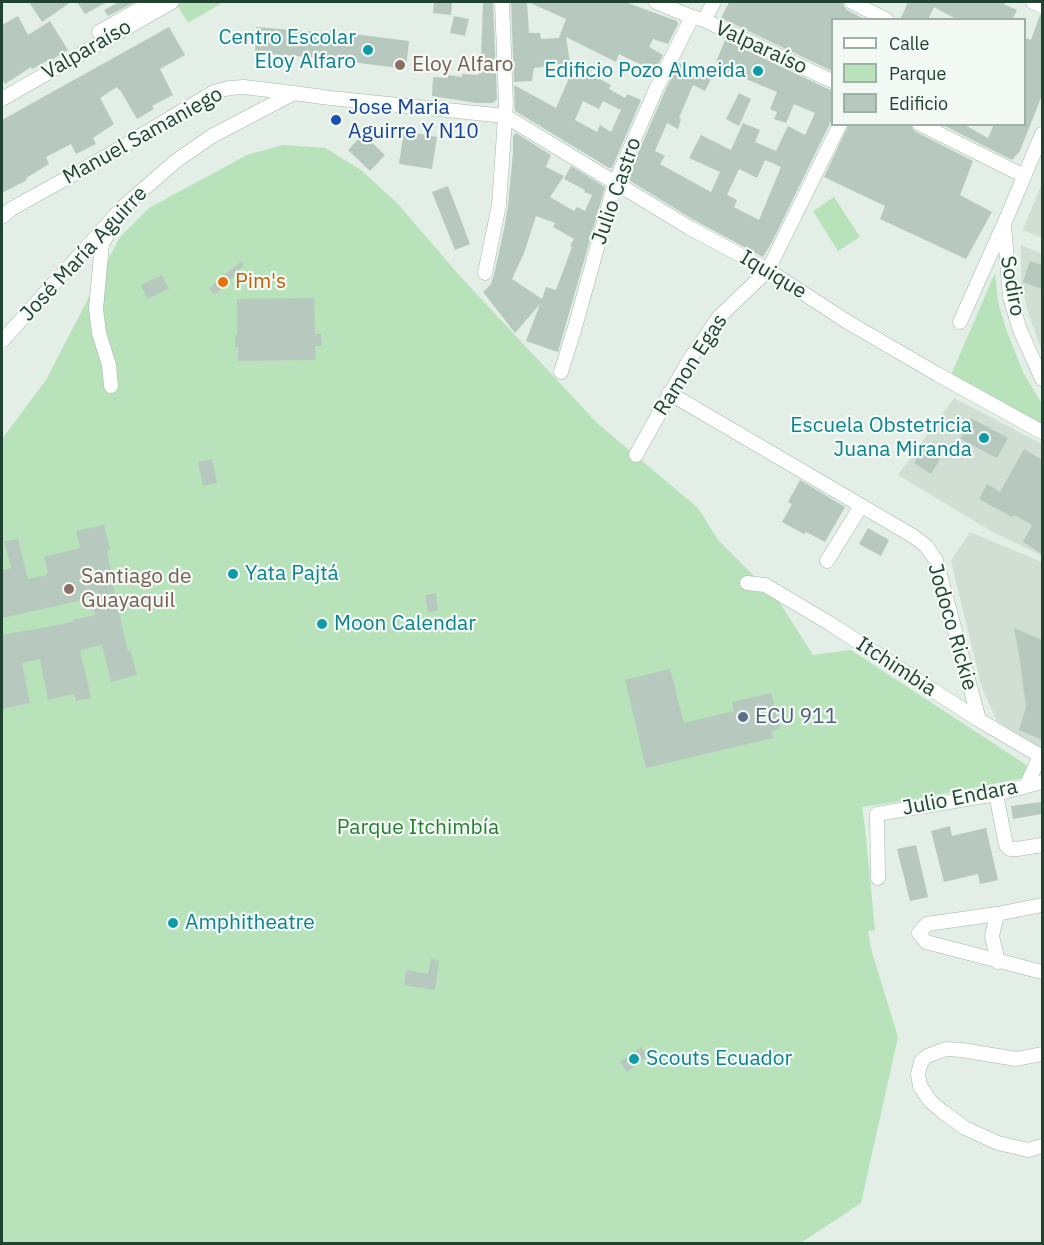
<!DOCTYPE html>
<meta charset="utf-8">
<style>
body{margin:0}
#map{position:relative;width:1044px;height:1245px;overflow:hidden;background:#e2eee6;font-family:"IBM Plex Sans",sans-serif}
canvas{display:block}
.frame{position:absolute;inset:0;border:3px solid #204231;pointer-events:none}
.legend{position:absolute;left:831px;top:18px;width:195px;height:108px;box-sizing:border-box;background:#f3faf5;border:2px solid #9fb0a7;margin:0;padding:8px 10px;list-style:none;font-size:18px;color:#204231}
.legend li{display:flex;align-items:center;gap:12px;height:30px}
.legend b{width:30px;border:2px solid #9fb0a7}
</style>
<div id="map">
<canvas width="1044" height="1245"></canvas>
<div class="frame"></div>
<ul class="legend">
<li><b style="height:8px;background:#fff"></b>Calle</li>
<li><b style="height:16px;background:#b8e2ba"></b>Parque</li>
<li><b style="height:16px;background:#b7c9be"></b>Edificio</li>
</ul>
</div>
<script>
const ctx = document.querySelector('canvas').getContext('2d');
ctx.lineJoin = 'round';
function paint(path, color) { ctx.fillStyle = color; ctx.fill(path, 'evenodd'); }
const toPath = rows => new Path2D(rows.map(r => 'M' + r).join(''));
function trace(path, color, width, dash) { ctx.strokeStyle = color; ctx.lineWidth = width; ctx.lineCap = dash ? 'butt' : 'round'; ctx.setLineDash(dash || []); ctx.stroke(path); }
function label(font, color, halo, rows, align = 'center') {
  ctx.font = font + ' "IBM Plex Sans",sans-serif'; ctx.lineWidth = 4.5; ctx.setLineDash([]); ctx.textBaseline = 'middle'; ctx.strokeStyle = halo; ctx.fillStyle = color; for (const [text, x, y, turn = 0] of rows) {
    ctx.save(); ctx.translate(x, y); ctx.rotate((+turn || 0) * Math.PI / 180); ctx.textAlign = isNaN(turn) ? turn : align; if (halo) ctx.strokeText(text, 0, 0); ctx.fillText(text, 0, 0); ctx.restore();
  }
}
paint(toPath([
 [1042,183,1042,238,1023,230],
 [1021,245,1042,254,1042,352,1029,315,1021,283],
 [954,398,1042,444,1042,556,991,531,898,475],
 [970,532,1042,562,1042,753,997,721,982,688,951,561]
]), '#d0ded4');
paint(toPath([
 [178,2,221,2,222,3,188,23,176,3],
 [283,145,325,148,361,170,397,203,459,275,598,424,698,508,718,540,778,600,813,655,851,650,1025,764,1028,768,1024,778,909,800,862,807,865,828,875,930,868,931,871,949,898,1037,861,1203,799,1244,2,1243,2,439,46,380,120,237,149,208,247,155],
 [834,197,860,237,838,251,813,211],
 [995,273,998,302,1006,329,1023,372,1042,404,1042,425,951,375]
]), '#b8e2ba');
paint(toPath([
 [29,2,71,2,42,22],
 [77,2,107,2,85,14],
 [119,2,135,2,108,16,104,10],
 [434,2,452,2,451,15,433,13],
 [483,2,493,2,497,99,493,103,477,103,432,96,433,77,448,78,448,75,462,77,462,74,478,75,480,60,481,60],
 [511,2,527,2,529,33,540,33,541,39,559,38,566,19,528,2,625,2,677,21,678,24,668,44,653,39,649,47,663,55,651,78,637,71,640,64,627,58,619,54,616,62,566,37,570,63,534,68,532,81,514,82],
 [729,2,843,2,844,6,847,10,866,20,832,20,832,71,721,18],
 [908,2,1006,2,1004,4,1017,10,1012,20,958,20,934,7,928,20,900,20],
 [1040,15,1042,15,1042,95,1020,151,1012,160,941,124,963,124,988,138,994,124,1024,124,1024,44,1027,38,1031,40],
 [18,16,28,35,50,21,68,50,50,61,49,60,32,69,31,67,5,84,2,79,2,25],
 [454,16,469,19,465,36,450,33],
 [169,27,185,55,160,69,173,95,152,106,154,109,137,119,120,90,119,90,117,87,100,98,114,124,93,138,96,144,76,154,71,144,46,157,49,164,26,178,27,180,2,193,2,120],
 [256,27,330,33,330,31,409,41,406,69,320,58,255,53],
 [725,40,828,89,832,90,832,119,772,242,763,257,694,220,627,179,664,93,679,63,711,79,705,91,693,85,679,118,681,119,678,129,667,123,655,151,665,156,660,164,711,192,720,172,689,158,701,135,731,150,743,123,760,130,755,142,776,151,788,126,805,135,815,113,794,104,786,123,774,119,777,112,770,109,777,92,717,67,719,62,716,62],
 [765,160,781,167,759,220,734,207,737,200,727,195,739,169,757,178],
 [576,62,592,69,590,74,611,85,609,89,625,98,627,94,641,100,612,168,609,168,515,111,514,85,556,108],
 [583,101,599,109,603,101,621,110,611,132,600,125,597,132,575,120],
 [739,93,751,99,739,126,726,119],
 [849,124,911,124,913,129,916,132,973,161,960,195,992,212,966,259,880,219,885,206,824,177],
 [404,131,437,137,432,169,399,164],
 [516,133,551,155,546,167,564,176,550,197,574,211,577,207,585,211,592,195,584,192,585,190,564,179,571,166,605,187,558,352,526,341,540,304,515,333,483,292,491,284,494,275,504,229,508,206,513,153,513,136],
 [536,216,555,223,553,227,574,239,570,246,572,247,556,290,546,287,542,299,512,279,524,253],
 [363,134,385,155,370,171,348,150],
 [448,186,470,244,455,250,432,192],
 [1030,261,1042,265,1042,289,1023,282],
 [241,262,244,264,225,286,215,294,209,289,219,279],
 [162,275,169,289,147,299,141,285],
 [314,298,315,334,321,334,322,346,315,346,316,360,238,361,238,347,235,347,235,335,237,335,237,299],
 [971,418,1008,438,997,458,960,439],
 [925,444,941,454,939,457,941,457,931,474,914,463],
 [1024,449,1042,460,1042,554,1023,542,1032,525,1014,515,1012,517,979,499,987,484,1000,492],
 [212,459,217,483,203,486,198,462],
 [800,480,845,507,825,542,806,532,804,534,782,522,792,504,788,502],
 [104,525,110,550,107,551,115,595,128,651,130,650,137,675,111,682,102,645,80,650,91,698,76,701,74,694,48,700,40,659,22,663,30,703,2,709,2,635,58,625,74,621,73,620,95,615,91,598,2,618,2,570,11,568,4,541,18,539,28,579,47,575,46,574,48,573,44,557,80,548,76,531],
 [868,528,889,540,881,556,859,544],
 [436,593,438,611,428,612,425,595],
 [1014,628,1042,640,1042,740,1019,730,1026,707,1019,654],
 [670,669,684,723,734,711,732,702,771,693,780,729,772,731,773,738,646,768,625,680],
 [1042,802,1042,814,1013,819,1011,806],
 [950,826,952,836,986,828,998,880,980,884,978,874,944,882,931,831],
 [916,845,928,897,910,901,897,849],
 [431,959,439,961,435,990,404,985,406,970,428,974],
 [641,1047,648,1056,627,1072,620,1062]
]), '#b7c9be');
const minor = toPath([
 [656,2,692,17,704,20,832,81],
 [852,2,887,20],
 [1033,2,1042,6],
 [704,20,714,2],
 [99,32,152,2],
 [2,99,172,2],
 [920,124,1024,176],
 [1042,134,1004,224,1010,297,1020,330,1042,379],
 [2,217,11,209,112,153,214,92,229,88,244,87,294,93],
 [110,230,102,244,96,309,99,333,109,365,111,386],
 [485,273,499,205,506,104,502,2],
 [960,322,1003,226],
 [2,341,123,207,176,161,212,136,294,93,330,98,505,116,690,228,768,270,846,321,937,374,1042,432],
 [561,372,575,327,615,183,656,89,692,17],
 [669,393,913,536,926,546,936,560,979,720],
 [636,455,688,362,719,317,768,270,840,124],
 [827,561,861,506],
 [747,583,765,585,829,623,979,720,1042,757],
 [1026,786,1040,756],
 [996,794,1006,845,1010,849,1017,849,1042,845],
 [878,878,877,814,996,794,1042,782],
 [1042,905,997,914,927,924,919,933,926,942,1042,972],
 [997,914,992,936,998,962],
 [1042,1054,1016,1059,962,1050,946,1049,927,1056,921,1062,918,1074,920,1086,930,1101,943,1112,965,1128,998,1143,1028,1150,1042,1146]
]);
trace(minor, '#a4b7ac', 15);
trace(minor, '#fff', 14);
for (const [x, y, r, color] of [
 [368,50,6,"#0f9aa8"],
 [400,65,6,"#8d6e63"],
 [758,71,6,"#0f9aa8"],
 [336,120,6,"#1a4fb4"],
 [223,282,6,"#e8710a"],
 [984,438,6,"#0f9aa8"],
 [233,574,6,"#0f9aa8"],
 [69,589,6,"#8d6e63"],
 [322,624,6,"#0f9aa8"],
 [743,717,6,"#5c6f8a"],
 [173,923,6,"#0f9aa8"],
 [634,1059,6,"#0f9aa8"]
]) { const dot = new Path2D(); dot.arc(x, y, r, 0, 2 * Math.PI); ctx.fillStyle = color; ctx.fill(dot); trace(dot, '#f3faf5', 2); }
label('21px', '#0d838f', '#f3faf5', [
 ["Centro Escolar",356,38,"right"],
 ["Eloy Alfaro",356,62,"right"],
 ["Edificio Pozo Almeida",746,71,"right"],
 ["Escuela Obstetricia",972,426,"right"],
 ["Juana Miranda",972,450,"right"],
 ["Yata Pajtá",245,574],
 ["Moon Calendar",334,624],
 ["Amphitheatre",185,923],
 ["Scouts Ecuador",646,1059]
], 'left');
label('21px', '#204231', '#f3faf5', [
 ["Valparaíso",761,48,25],
 ["Valparaíso",87,50,-30],
 ["Manuel Samaniego",143,136,-29],
 ["Julio Castro",617,191,-71],
 ["José María Aguirre",84,254,-47],
 ["Iquique",773,275,31],
 ["Sodiro",1012,286,80],
 ["Ramon Egas",691,365,-57],
 ["Jodoco Rickie",952,627,74],
 ["Itchimbia",896,667,33],
 ["Julio Endara",960,798,-11]
]);
label('21px', '#785e54', '#f3faf5', [
 ["Eloy Alfaro",412,65],
 ["Santiago de",81,577],
 ["Guayaquil",81,601]
], 'left');
label('21px', '#164399', '#f3faf5', [
 ["Jose Maria",348,108],
 ["Aguirre Y N10",348,132]
], 'left');
label('21px', '#c56008', '#f3faf5', [
 ["Pim's",235,282]
], 'left');
label('21px', '#4e5e75', '#f3faf5', [
 ["ECU 911",755,717]
], 'left');
label('21px', '#257e32', '#f3faf5', [
 ["Parque Itchimbía",418,828]
]);
</script>
